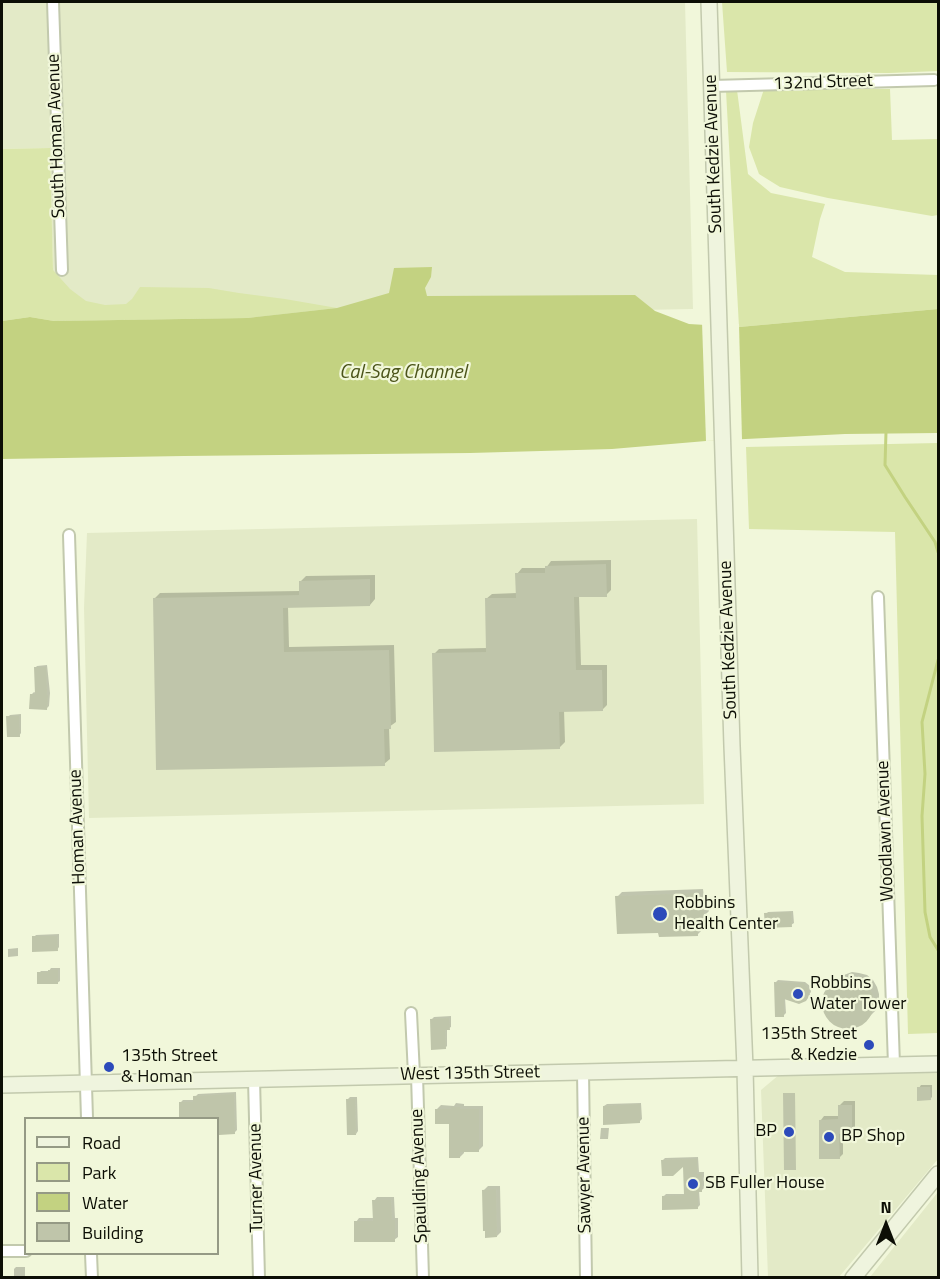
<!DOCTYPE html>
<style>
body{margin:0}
#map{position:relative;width:940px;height:1279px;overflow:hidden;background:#f1f7da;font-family:"Titillium Web",sans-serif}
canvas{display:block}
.frame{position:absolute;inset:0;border:3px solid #0c0e05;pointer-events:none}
.legend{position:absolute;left:24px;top:1117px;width:195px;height:138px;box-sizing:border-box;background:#f1f7da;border:2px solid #959a85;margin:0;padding:8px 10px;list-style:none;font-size:18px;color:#0c0e05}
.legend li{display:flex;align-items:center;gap:12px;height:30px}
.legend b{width:30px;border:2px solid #959a85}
.north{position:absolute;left:856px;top:1195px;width:60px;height:60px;-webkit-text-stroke:4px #f1f7da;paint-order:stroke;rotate:0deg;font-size:16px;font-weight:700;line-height:24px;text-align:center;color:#0c0e05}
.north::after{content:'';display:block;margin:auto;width:21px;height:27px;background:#0c0e05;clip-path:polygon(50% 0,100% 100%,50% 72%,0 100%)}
</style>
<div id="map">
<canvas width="940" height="1279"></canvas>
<div class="frame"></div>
<ul class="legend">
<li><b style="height:8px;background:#eff4de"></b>Road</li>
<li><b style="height:16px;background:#dae6aa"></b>Park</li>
<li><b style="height:16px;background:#c3d281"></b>Water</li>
<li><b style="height:16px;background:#bfc5aa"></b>Building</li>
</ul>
<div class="north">N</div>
</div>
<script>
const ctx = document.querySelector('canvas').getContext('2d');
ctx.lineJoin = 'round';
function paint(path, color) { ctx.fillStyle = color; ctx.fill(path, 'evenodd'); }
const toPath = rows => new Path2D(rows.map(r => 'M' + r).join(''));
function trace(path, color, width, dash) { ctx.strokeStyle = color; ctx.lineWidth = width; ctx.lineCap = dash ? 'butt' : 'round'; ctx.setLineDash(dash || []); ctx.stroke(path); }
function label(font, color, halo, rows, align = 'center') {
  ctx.font = font + ' "Titillium Web",sans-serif'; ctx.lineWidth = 4.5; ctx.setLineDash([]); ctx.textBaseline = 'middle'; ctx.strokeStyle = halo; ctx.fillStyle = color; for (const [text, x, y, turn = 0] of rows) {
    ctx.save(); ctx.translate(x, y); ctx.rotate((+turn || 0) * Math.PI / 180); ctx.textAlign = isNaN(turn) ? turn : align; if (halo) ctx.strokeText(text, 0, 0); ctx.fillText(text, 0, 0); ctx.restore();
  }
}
paint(toPath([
 [2,2,685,2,693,309,54,321,50,148,2,149],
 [697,519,704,804,89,818,84,608,87,533],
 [938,1072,938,1159,839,1277,768,1277,761,1090,780,1074],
 [938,1192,938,1277,870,1277]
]), '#e3eac7');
paint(toPath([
 [722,2,938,2,938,71,889,73,727,72],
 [764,89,890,89,892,140,938,139,938,215,932,216,828,198,780,187,759,174,749,147,753,123],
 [737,90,748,174,771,193,825,204,820,219,812,257,845,272,938,275,938,309,739,327,726,91],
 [50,148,53,270,70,289,86,301,105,305,126,304,132,299,140,287,209,288,239,293,285,299,337,308,247,318,54,321,30,317,2,321,2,149],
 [938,443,938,1033,908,1034,895,532,749,529,746,447]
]), '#dae6aa');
paint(toPath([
 [432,267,431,277,425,288,427,296,635,295,655,311,689,324,739,327,938,309,938,433,845,434,706,441,612,449,470,453,184,456,2,459,2,321,30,317,54,321,247,318,337,308,389,293,394,268]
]), '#c3d281');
paint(toPath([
 [702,322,739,324,742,440,706,441]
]), '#f1f7da');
paint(toPath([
 [611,560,611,590,606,595,579,596,581,665,607,665,607,705,602,710,564,710,565,742,559,748,434,654,439,649,487,648,486,599,492,594,517,593,517,574,522,568,546,568,551,561],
 [375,575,375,599,370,605,288,607,289,647,394,645,396,722,389,727,390,759,384,764,154,599,160,593,300,591,300,582,306,576],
 [47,665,50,693,49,706,47,708,31,695,34,692,36,693,35,668,37,666],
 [21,714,21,733,19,736,8,717,10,715],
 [703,889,704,898,708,905,709,911,703,917,703,929,698,934,617,897,622,892],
 [793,911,794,923,791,925,766,914,768,912],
 [59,934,59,947,57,950,34,937,36,935],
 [18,948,18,956,8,957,8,949],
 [51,968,60,968,60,981,57,983,39,973,41,971,49,971],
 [852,972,859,973,867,975,873,980,877,987,879,994,879,1002,876,1010,864,1022,856,1026,848,1027,840,1026,832,1022,827,1015,824,1007,824,999,827,992,838,979,844,975],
 [778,980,805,982,810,986,811,992,802,1002,785,998,786,1013,784,1015,776,982],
 [451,1016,451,1027,447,1029,447,1046,445,1048,431,1020,434,1017],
 [921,1085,932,1085,932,1097,930,1099,919,1088],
 [236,1092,237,1130,234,1133,218,1133,218,1118,180,1103,183,1100,195,1100,195,1097,198,1094],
 [350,1097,357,1097,358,1131,356,1134,347,1100],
 [844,1101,855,1101,855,1128,851,1132,843,1132,843,1154,839,1158,821,1120,824,1116,840,1116,840,1105],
 [456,1103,464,1104,464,1106,483,1106,483,1146,479,1150,464,1150,464,1153,460,1157,450,1123,437,1109,441,1105,454,1106],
 [641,1103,642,1119,640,1121,604,1106,607,1104],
 [601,1128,609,1128,608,1139,600,1139],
 [698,1157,699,1172,704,1172,704,1188,702,1190,699,1190,700,1205,697,1208,664,1196,666,1194,685,1194,685,1164,663,1160,665,1158],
 [488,1186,500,1186,501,1232,497,1236,484,1190],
 [377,1197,394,1197,395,1218,398,1218,398,1237,394,1240,356,1222,359,1218,374,1218,374,1201],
 [16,1267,25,1267,25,1278,14,1278,14,1269]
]), '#0003');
trace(toPath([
 [886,432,885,465,905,497,935,542,938,552],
 [938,660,922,722,925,774,922,816,925,912,930,937,938,950]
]), '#c3d281', 3);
paint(toPath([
 [606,564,607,597,574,597,576,670,602,670,603,711,559,712,560,749,434,752,432,653,486,652,485,598,516,598,515,573,545,573,545,566],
 [370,579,370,606,283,608,284,652,389,650,391,729,384,729,385,766,156,770,153,598,299,595,299,581],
 [34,667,46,667,47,695,48,695,47,710,29,709,30,694,35,694],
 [6,716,19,716,20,737,7,737],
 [699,893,699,904,704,911,704,918,698,918,698,936,659,937,658,933,617,934,615,896],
 [791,912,792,927,765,928,764,913],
 [32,936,57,936,58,951,32,952],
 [48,970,58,970,58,984,37,984,37,972,48,972],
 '822 1003a26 26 0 1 1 52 0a26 26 0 1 1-52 0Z',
 [774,982,803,983,808,988,810,995,806,1001,799,1004,784,999,784,1017,775,1017],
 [449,1018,450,1030,445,1030,446,1049,431,1050,430,1019],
 [917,1087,930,1087,931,1100,917,1101],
 [783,1093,795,1093,796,1170,784,1170],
 [234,1094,235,1134,219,1135,219,1119,179,1119,179,1102,193,1102,193,1096],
 [346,1099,355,1099,356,1135,347,1135],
 [640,1104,640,1123,603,1125,603,1106],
 [838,1105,852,1105,852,1134,839,1134,840,1159,819,1159,819,1120,838,1119],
 [451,1107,460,1107,460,1109,479,1109,479,1152,460,1152,460,1158,449,1158,449,1124,435,1124,435,1109,451,1109],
 [697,1159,697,1174,702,1174,702,1192,698,1192,698,1209,662,1210,662,1196,684,1195,683,1167,673,1176,662,1176,661,1160],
 [496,1189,497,1237,485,1238,485,1231,483,1231,482,1190],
 [372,1200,391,1200,392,1220,395,1220,395,1242,354,1242,354,1221,373,1221]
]), '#bfc5aa');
const street = toPath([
 [53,2,62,270],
 [712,86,934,80],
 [69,535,87,1118],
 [878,597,894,1065],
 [411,1013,414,1075],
 [583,1072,586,1278],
 [417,1075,423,1278],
 [254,1079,259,1278],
 [2,1251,26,1251],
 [91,1254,92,1278]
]);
const secondary = toPath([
 [709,2,732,746,745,1068,750,1278],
 [2,1085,938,1064],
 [853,1278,938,1174]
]);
trace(street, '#c2c9ad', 14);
trace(secondary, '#c2c9ad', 18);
trace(street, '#fff', 10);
trace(secondary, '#eff4de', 15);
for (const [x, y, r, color] of [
 [660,914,8,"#2c4aba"],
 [798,994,6,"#2c4aba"],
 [869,1045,6,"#2c4aba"],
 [109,1067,6,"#2c4aba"],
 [789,1132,6,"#2c4aba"],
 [829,1137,6,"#2c4aba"],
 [693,1184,6,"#2c4aba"]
]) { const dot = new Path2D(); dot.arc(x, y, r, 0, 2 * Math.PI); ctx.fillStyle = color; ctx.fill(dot); trace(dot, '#f1f7da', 2); }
label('18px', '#0c0e05', '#f1f7da', [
 ["132nd Street",823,83,-2],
 ["South Homan Avenue",57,136,-92],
 ["South Kedzie Avenue",714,154,-92],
 ["South Kedzie Avenue",729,640,-92],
 ["Homan Avenue",78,827,-92],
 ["Woodlawn Avenue",886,831,-92],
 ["West 135th Street",470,1074,-1],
 ["Sawyer Avenue",585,1175,-91],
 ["Spaulding Avenue",420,1176,-92],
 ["Turner Avenue",257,1178,-91]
]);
label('18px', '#0c0e05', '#f1f7da', [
 ["Robbins",674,904],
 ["Health Center",674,925],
 ["Robbins",810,984],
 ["Water Tower",810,1005],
 ["135th Street",857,1035,"right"],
 ["& Kedzie",857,1056,"right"],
 ["135th Street",121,1057],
 ["& Homan",121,1078],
 ["BP",777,1132,"right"],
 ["BP Shop",841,1137],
 ["SB Fuller House",705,1184]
], 'left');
label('italic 20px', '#4b541a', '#f1f7da', [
 ["Cal-Sag Channel",403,373]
]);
</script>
